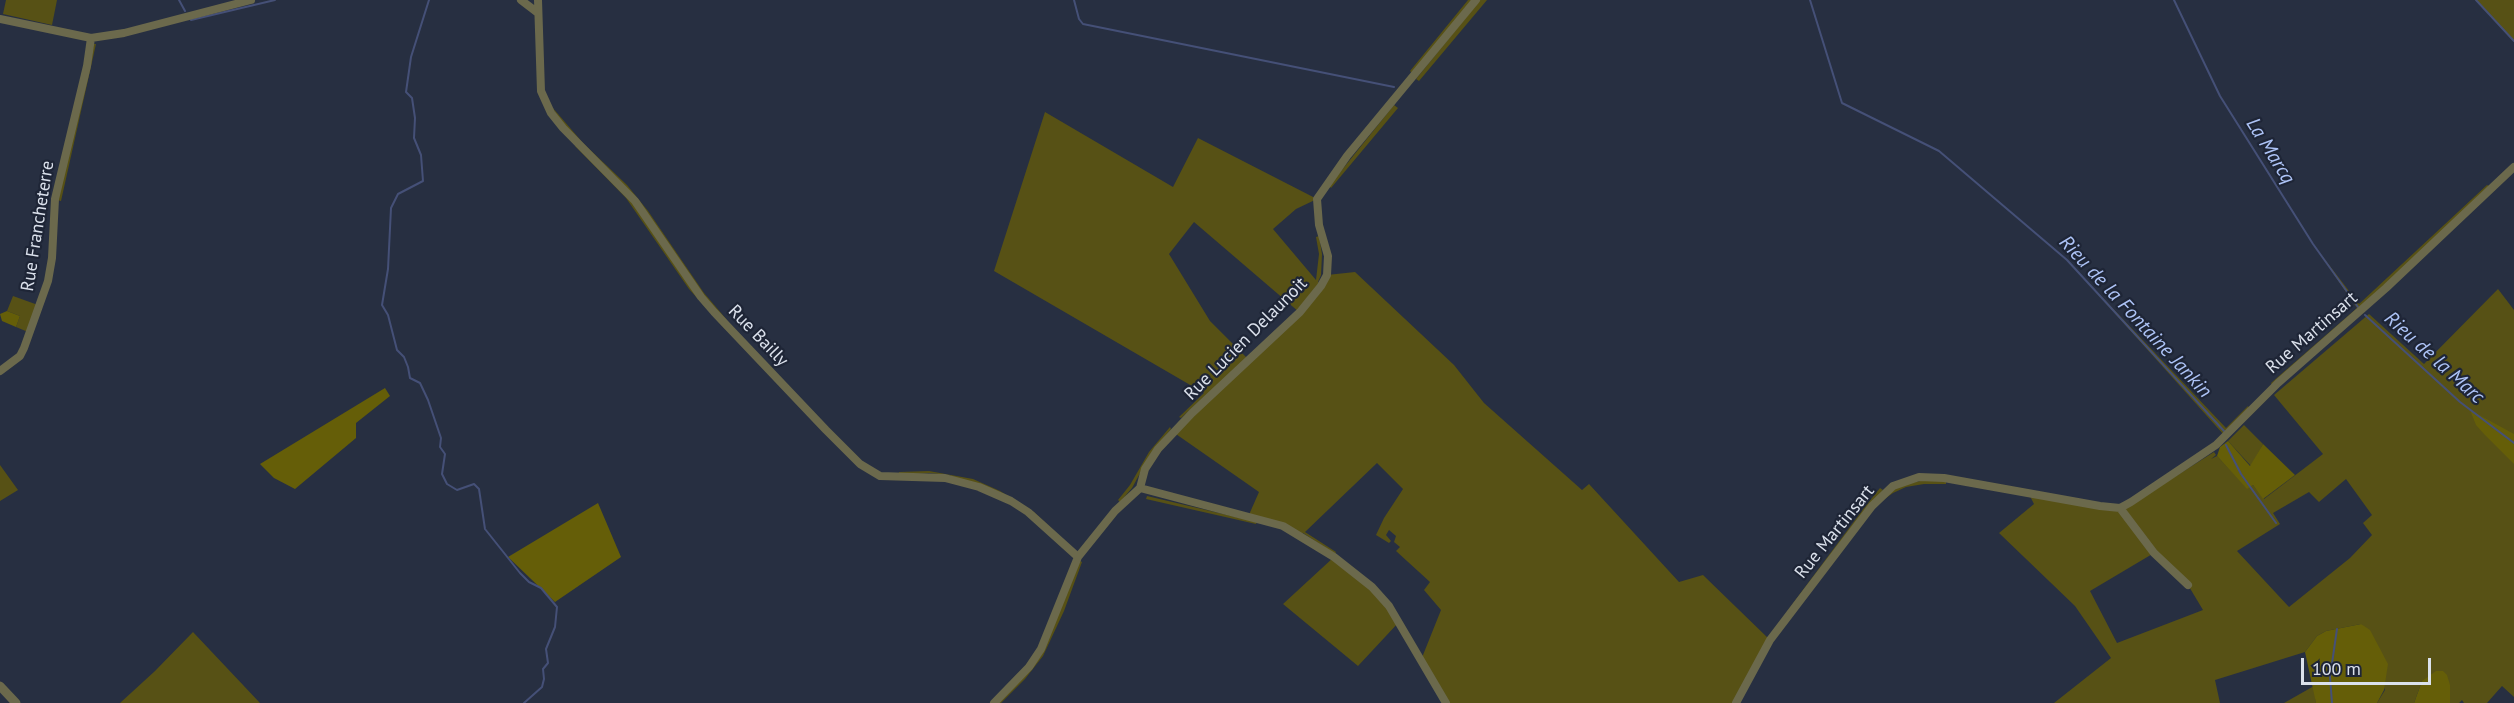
<!DOCTYPE html>
<style>
body{margin:0}
#map{position:relative;width:2514px;height:703px;overflow:hidden;background:#272f41;font-family:"PT Sans",sans-serif}
canvas{display:block}
.scale{position:absolute;left:2301px;top:658px;width:130px;height:27px;box-sizing:border-box;border:3px solid #dbe1ec;border-top:0;padding-left:8px;font-size:18px;line-height:21px;white-space:nowrap;color:#dbe1ec;-webkit-text-stroke:4px #1e2536;paint-order:stroke}
</style>
<div id="map">
<canvas width="2514" height="703"></canvas>
<div class="scale">100 m</div>
</div>
<script>
const ctx = document.querySelector('canvas').getContext('2d');
ctx.lineJoin = 'round';
function paint(path, color) { ctx.fillStyle = color; ctx.fill(path, 'evenodd'); }
const toPath = rows => new Path2D(rows.map(r => 'M' + r).join(''));
function trace(path, color, width, dash) { ctx.strokeStyle = color; ctx.lineWidth = width; ctx.lineCap = dash ? 'butt' : 'round'; ctx.setLineDash(dash || []); ctx.stroke(path); }
function label(font, color, halo, rows, align = 'center') {
  ctx.font = font + ' "PT Sans",sans-serif'; ctx.lineWidth = 4.5; ctx.setLineDash([]); ctx.textBaseline = 'middle'; ctx.strokeStyle = halo; ctx.fillStyle = color; for (const [text, x, y, turn = 0] of rows) {
    ctx.save(); ctx.translate(x, y); ctx.rotate((+turn || 0) * Math.PI / 180); ctx.textAlign = isNaN(turn) ? turn : align; if (halo) ctx.strokeText(text, 0, 0); ctx.fillText(text, 0, 0); ctx.restore();
  }
}
paint(toPath([
 [6,0,57,0,52,25,3,14],
 [1468,0,1472,0,1412,73,1410,71],
 [1480,0,1487,0,1419,81,1416,79],
 [2475,0,2514,0,2514,42],
 [94,44,96,44,61,201,57,200],
 [1394,105,1398,108,1331,188,1329,186],
 [552,107,583,143,627,185,648,211,704,293,727,320,726,321,702,295,665,240,561,122],
 [1045,112,1173,187,1198,138,1317,199,1296,209,1273,229,1316,280,1319,254,1316,237,1319,236,1322,254,1321,275,1318,282,1321,285,1327,275,1355,272,1454,365,1484,403,1582,490,1589,484,1679,582,1703,575,1770,640,1736,703,1446,703,1421,660,1441,610,1424,590,1430,582,1396,551,1400,547,1394,542,1396,536,1389,530,1386,535,1391,541,1389,543,1376,535,1384,518,1403,489,1377,463,1305,532,1336,552,1335,554,1303,533,1301,535,1248,517,1259,492,1173,432,1207,394,1181,418,1179,417,1204,393,994,271],
 [1194,222,1299,312,1249,360,1210,321,1169,254],
 [577,145,629,197,726,328,725,329,689,289,626,198,575,146],
 [2487,185,2489,186,2395,277,2272,385,2271,383,2357,308,2313,244,2359,304],
 [2067,260,2226,428,2248,406,2249,408,2224,435],
 [2498,289,2514,310,2514,697,2502,686,2487,703,2464,703,2462,700,2459,703,2450,703,2450,685,2422,681,2414,703,2377,703,2385,690,2361,624,2326,631,2317,636,2305,652,2215,680,2220,703,2054,703,2111,658,2075,606,1999,533,2034,504,2028,492,2100,506,2130,505,2214,452,2216,455,2211,459,2217,456,2247,488,2253,485,2264,499,2323,454,2274,395,2369,314,2424,364],
 [2346,479,2372,515,2363,523,2372,535,2350,558,2289,607,2237,551,2280,524,2273,513,2309,492,2319,502],
 [2154,553,2188,585,2203,610,2117,643,2090,591],
 [13,296,38,305,28,332,16,327,20,316,7,311],
 [2244,425,2263,444,2251,466,2228,441],
 [1170,427,1171,429,1151,453,1132,488,1120,502,1118,500,1130,485,1149,452],
 [0,465,18,490,0,501],
 [929,471,973,479,1000,491,1034,512,1051,528,1049,529,1033,514,949,475,929,473,899,475,899,472],
 [1925,480,1946,481,1946,484,1924,484,1906,487,1893,493,1879,503,1892,490,1906,484],
 [1880,488,1883,490,1785,614,1864,508],
 [1147,496,1257,522,1256,524,1146,499],
 [1334,557,1355,573,1399,622,1358,666,1283,604],
 [1080,561,1082,562,1064,611,1043,656,1025,679,1001,703,997,703,1041,656],
 [193,632,260,703,120,703,155,671],
 [2314,686,2316,703,2284,703]
]), '#575115');
paint(toPath([
 [7,311,20,316,16,327,2,321,0,314],
 [385,388,390,396,356,423,356,438,295,489,274,478,260,464],
 [2470,410,2514,434,2514,464,2484,434,2476,425],
 [2228,441,2250,466,2263,444,2295,475,2263,499,2253,485,2247,489,2217,456,2220,447],
 [598,503,621,557,555,602,508,557],
 [2361,624,2370,630,2388,664,2384,690,2377,703,2316,703,2305,652,2317,636,2326,631],
 [2436,671,2443,671,2447,675,2450,685,2450,703,2414,703,2422,681]
]), '#655e08');
trace(toPath([
 [179,0,185,11],
 [429,0,411,57,406,92,412,98,415,118,414,138,421,155,423,181,398,194,391,208,388,269,382,305,388,315,397,350,404,357,408,367,410,378,420,383,428,400,441,438,440,447,445,454,442,474,447,484,457,490,474,484,479,489,485,529,520,573,529,582,541,588,557,607,555,627,546,649,548,663,543,669,544,679,542,687,524,703],
 [1074,0,1079,19,1083,24,1394,87],
 [1810,0,1842,103,1939,151,2067,260,2225,432],
 [2174,0,2220,96,2313,244,2358,307],
 [2476,0,2514,41],
 [191,20,275,0],
 [2365,315,2460,402,2514,443],
 [2226,445,2241,474,2276,523],
 [2332,703,2330,677,2337,629]
]), '#455077', 2);
trace(toPath([
 [521,0,538,13],
 [538,0,541,91,551,113,563,128,635,201,701,297,714,312,826,430,860,464,880,476,945,478,979,487,1011,501,1028,512,1078,557],
 [0,19,91,38,124,33,251,0],
 [0,371,20,356,24,348,48,281,52,258,55,199,87,66,91,38],
 [1140,488,1145,469,1158,449,1192,413,1300,312,1321,286,1327,275,1328,256,1319,225,1317,199,1347,156,1476,0],
 [1140,488,1283,526,1334,557,1372,587,1389,606,1446,703],
 [2120,508,2154,553,2188,585],
 [994,703,1029,667,1041,649,1078,557,1115,511,1140,488],
 [1736,703,1770,640,1872,506,1893,486,1919,477,1944,478,2100,506,2120,508,2131,502,2216,445,2278,383,2386,288,2514,167]
]), '#6b694c', 8);
trace(toPath([
 [0,686,16,703]
]), '#6b694c', 9);
label('18px', '#dbe1ec', '#1e2536', [
 ["Rue Francheterre",38,226,-81],
 ["Rue Martinsart",2312,333,-41],
 ["Rue Bailly",758,336,46],
 ["Rue Lucien Delaunoit",1246,339,-45],
 ["Rue Martinsart",1835,532,-51]
]);
label('italic 20px', '#adc3f6', '#1e2536', [
 ["La Marcq",2270,151,58],
 ["Rieu de la Fontaine Jankin",2135,317,47],
 ["Rieu de la Marc",2434,358,42]
]);
</script>
